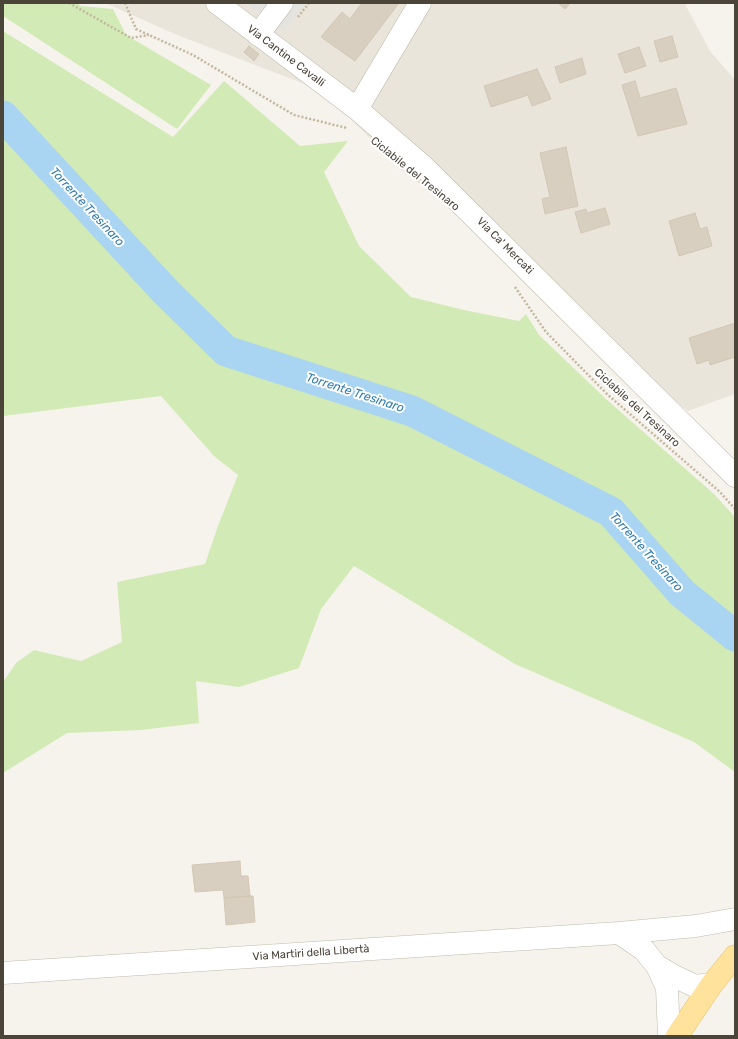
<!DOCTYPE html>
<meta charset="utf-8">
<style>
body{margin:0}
#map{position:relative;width:738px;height:1039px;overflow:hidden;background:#f6f3ec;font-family:Rubik,sans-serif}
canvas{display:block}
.frame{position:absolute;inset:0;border:4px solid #4b4439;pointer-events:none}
</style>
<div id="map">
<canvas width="738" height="1039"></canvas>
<div class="frame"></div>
</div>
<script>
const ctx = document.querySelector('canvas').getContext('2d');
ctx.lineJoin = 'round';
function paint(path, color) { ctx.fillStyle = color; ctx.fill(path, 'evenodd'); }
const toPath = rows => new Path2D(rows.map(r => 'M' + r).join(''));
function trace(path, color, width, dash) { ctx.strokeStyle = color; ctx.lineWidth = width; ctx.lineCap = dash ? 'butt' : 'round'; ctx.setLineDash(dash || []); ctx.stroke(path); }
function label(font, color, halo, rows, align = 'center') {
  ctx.font = font + ' Rubik,sans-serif'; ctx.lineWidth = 4; ctx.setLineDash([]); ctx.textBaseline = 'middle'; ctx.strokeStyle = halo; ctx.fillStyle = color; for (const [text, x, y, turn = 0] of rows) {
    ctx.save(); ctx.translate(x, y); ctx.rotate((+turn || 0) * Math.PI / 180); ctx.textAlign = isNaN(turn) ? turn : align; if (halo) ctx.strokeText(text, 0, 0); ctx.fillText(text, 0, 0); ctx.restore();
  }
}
paint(toPath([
 [105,3,687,3,686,6,710,51,735,80,735,394,688,411,626,361,458,215,402,170,354,122,315,88,177,35]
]), '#eae5da');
paint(toPath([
 [3,3,77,3,81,6,113,9,126,35,211,85,177,129,3,16],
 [3,31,173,137,224,81,300,146,348,141,324,172,359,246,411,297,464,310,519,321,526,314,539,335,606,399,714,494,735,517,735,772,694,742,515,664,354,566,321,609,299,668,239,687,196,681,199,723,141,730,67,733,3,773,3,682,16,663,34,650,81,661,122,642,117,582,205,564,218,526,238,475,214,456,161,396,3,416]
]), '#d2eab5');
paint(toPath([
 [247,3,306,3,284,31]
]), '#e5e3e0');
trace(toPath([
 [3,116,166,292,226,351,412,411,611,512,682,593,735,636]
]), '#a9d4f2', 31);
const building = toPath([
 [362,3,399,3,355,61,321,37,342,12,350,19,362,3],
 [558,3,570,3,565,9,558,3],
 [672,36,678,57,660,62,654,41,672,36],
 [249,46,259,54,254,61,244,52,249,46],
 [639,47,646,66,625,73,618,54,639,47],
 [582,58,586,74,560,83,555,67,582,58],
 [537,69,551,99,532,106,528,95,491,107,484,86,537,69],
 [635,81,640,98,676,88,687,124,638,136,622,85,635,81],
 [566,147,578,206,545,214,542,199,550,197,540,153,566,147],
 [605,208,610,224,581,233,575,212,586,209,587,213,605,208],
 [695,213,700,229,707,227,712,246,679,256,669,221,695,213],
 [735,323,735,357,710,365,709,360,697,364,689,338,735,323],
 [240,861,241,876,248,876,250,896,224,898,223,890,195,892,192,865,240,861],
 [250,896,253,896,255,922,226,925,224,898,250,896]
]);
paint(building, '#d8cfc1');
trace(building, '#d3c7b4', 1);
const minor = toPath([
 [217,3,357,109,424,167,735,476],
 [258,35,282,3],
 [357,109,420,3],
 [619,933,644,950,657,966,667,988,669,1036],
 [657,966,674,976,695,986,712,984],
 [3,973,619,933,696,926,735,919]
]);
const major = toPath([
 [677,1036,712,984,735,956]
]);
trace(minor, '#c2bbae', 23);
trace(major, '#e6c16a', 23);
trace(toPath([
 [69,3,131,38,149,35],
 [125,3,136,29,193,55,294,115,347,128],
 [298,17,309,3],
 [515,287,546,332,608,395,720,492,735,509]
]), '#c4b79f', 2.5, [2, 2]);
trace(minor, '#fff', 22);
trace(major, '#ffe39c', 22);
label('11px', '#4b4439', '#fff', [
 ["Via Cantine Cavalli",286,56,37],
 ["Ciclabile del Tresinaro",415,174,39],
 ["Via Ca' Mercati",505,246,45],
 ["Ciclabile del Tresinaro",637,408,42],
 ["Via Martiri della Libertà",311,953,-4]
]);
label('italic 12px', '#2e7ab2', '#fff', [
 ["Torrente Tresinaro",87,207,47],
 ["Torrente Tresinaro",355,393,18],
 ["Torrente Tresinaro",646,552,48]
]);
</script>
